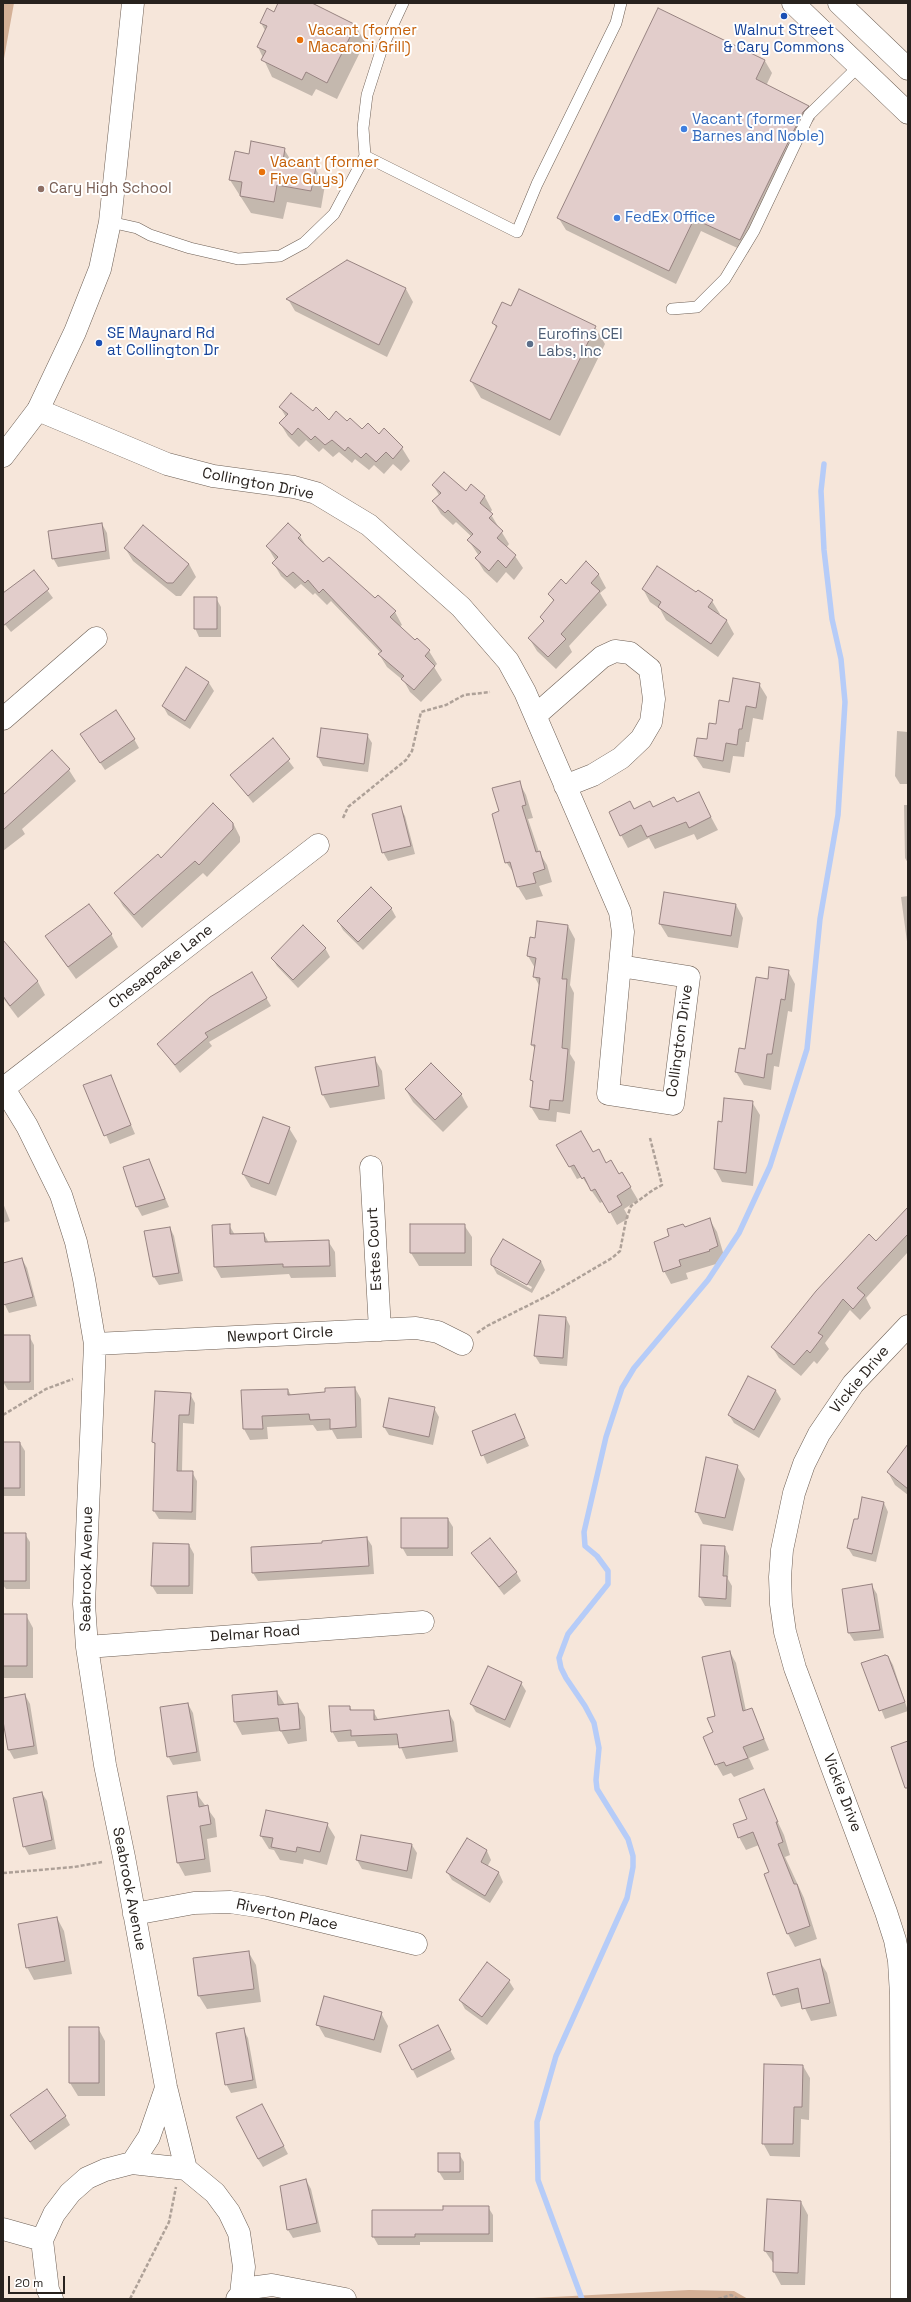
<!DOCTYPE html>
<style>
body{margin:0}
#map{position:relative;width:911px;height:2302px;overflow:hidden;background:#f6e6da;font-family:"Space Grotesk",sans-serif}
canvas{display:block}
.frame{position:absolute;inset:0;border:4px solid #28221e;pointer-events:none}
.scale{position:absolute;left:8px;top:2276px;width:57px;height:18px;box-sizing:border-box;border:2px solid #28221e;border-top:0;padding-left:5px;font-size:12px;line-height:14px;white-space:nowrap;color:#28221e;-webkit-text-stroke:3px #fff;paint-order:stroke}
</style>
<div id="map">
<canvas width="911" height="2302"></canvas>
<div class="frame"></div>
<div class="scale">20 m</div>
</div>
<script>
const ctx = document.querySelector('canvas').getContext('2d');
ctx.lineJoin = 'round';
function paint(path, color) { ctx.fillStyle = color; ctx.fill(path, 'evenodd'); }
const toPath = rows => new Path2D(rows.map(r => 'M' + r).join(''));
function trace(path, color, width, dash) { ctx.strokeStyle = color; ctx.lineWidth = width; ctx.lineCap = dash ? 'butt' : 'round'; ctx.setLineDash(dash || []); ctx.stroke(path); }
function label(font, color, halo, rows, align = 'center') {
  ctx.font = font + ' "Space Grotesk",sans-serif'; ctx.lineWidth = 4; ctx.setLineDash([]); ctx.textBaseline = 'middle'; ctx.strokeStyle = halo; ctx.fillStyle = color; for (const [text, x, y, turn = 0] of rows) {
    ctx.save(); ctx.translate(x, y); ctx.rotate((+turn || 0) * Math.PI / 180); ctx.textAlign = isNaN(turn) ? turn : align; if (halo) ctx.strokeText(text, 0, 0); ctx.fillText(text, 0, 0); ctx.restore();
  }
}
paint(toPath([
 [3,3,14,3,3,64],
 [689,2290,734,2291,748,2299,514,2299]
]), '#d4b096');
paint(toPath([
 [279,3,309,3,355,25,365,42,337,99,316,89,312,96,272,77,258,47,266,32,261,23,274,13],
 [765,61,772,73,766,86,808,106,815,119,810,125,748,253,701,231,676,284,566,230,558,217],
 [284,149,293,164,315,168,325,185,321,208,287,202,283,219,251,213,230,180,250,155],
 [347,261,406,289,413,302,387,357,295,311,288,299],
 [494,323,595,327,605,344,560,436,481,398,471,381,496,328],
 [280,407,313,413,329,421,347,423,362,431,379,435,384,429,402,448,410,461,401,471,393,464,384,474,374,465,369,470,355,459,352,463,339,452,333,457,323,448,319,452,306,440,299,447,288,436,280,423,286,417],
 [433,485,466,492,471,486,485,497,492,510,490,513,509,544,506,548,515,556,523,568,514,580,506,572,497,583,484,571,476,558,479,556,469,541,472,537,456,522,453,525,441,514,433,501,439,495],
 [102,524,107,533,110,559,58,567,53,558],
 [288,525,300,536,308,549,323,564,395,612,402,625,399,627,415,642,417,639,429,651,437,664,434,667,442,680,421,702,410,692,404,681,387,667,379,654,381,653,331,601,327,605,315,593,313,595,301,584,295,589,281,576,274,564,276,561,267,546],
 [143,527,189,564,196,577,181,596,176,596,133,561,125,548],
 [586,562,599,575,606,588,600,593,607,605,569,646,572,652,556,669,537,651,529,638,544,622,541,617,554,602,549,594,567,585],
 [33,571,53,598,11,632,3,622,3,595],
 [643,589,697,593,712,601,720,614,719,615,727,621,734,634,718,657,666,620,660,609,650,602],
 [216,598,221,607,221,637,199,637,195,628],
 [186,669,209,683,214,691,190,729,168,715,163,706],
 [759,684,767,697,763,720,753,718,749,742,746,742,744,757,733,756,730,773,703,768,695,756,708,741,730,703],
 [897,731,908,732,908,784,900,784,895,776],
 [367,735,372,743,368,772,323,766,318,757],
 [134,739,139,748,105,770,87,743],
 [273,740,294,768,253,803,231,775],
 [52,751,69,770,76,781,22,829,25,834,3,851,3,799],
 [519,782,526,795,533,818,528,819,539,852,547,865,552,882,539,886,543,896,526,900,518,887,515,875,506,862,500,812],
 [698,793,718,830,697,840,694,834,655,849,649,838,628,848,621,835,634,810,677,803],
 [904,805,908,805,908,863,905,858],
 [400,807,405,816,415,854,388,861,383,852],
 [233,823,240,837,240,842,207,877,203,873,142,928,123,906,116,894,161,859],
 [908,896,908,949,901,897],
 [736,905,743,918,738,948,668,937,660,924],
 [391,908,396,917,363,950,343,930,338,921],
 [568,926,575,939,570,985,574,993,570,1054,575,1062,570,1114,557,1112,556,1122,539,1120,531,1107,534,1085,531,1080,536,1050,532,1045,540,987,534,976,535,968,528,956,536,939],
 [111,934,118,947,76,979,46,937],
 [7,946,38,982,45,995,18,1018,3,998,3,949],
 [325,948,330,957,298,988,277,966,272,958],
 [788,971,795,984,792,1012,788,1011,779,1067,774,1066,771,1090,744,1085,736,1072,746,1050,769,980],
 [252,974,271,1006,209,1042,212,1046,180,1073,159,1045],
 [374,1058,382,1071,385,1099,330,1108,323,1095,317,1068],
 [110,1076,135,1134,110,1144,85,1086],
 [406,1090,461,1094,468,1107,443,1132,413,1102],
 [752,1102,760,1115,753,1186,722,1182,715,1169,723,1124],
 [289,1128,297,1141,276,1196,251,1187,243,1174],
 [565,1158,606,1164,619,1175,622,1173,638,1200,624,1209,629,1218,617,1225,604,1201,600,1203,582,1177,577,1179],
 [149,1160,169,1207,142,1216,137,1207,124,1167],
 [3,1203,10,1221,3,1223],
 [908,1208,908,1252,866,1298,871,1308,860,1320,850,1310,825,1343,829,1349,817,1364,814,1361,801,1376,779,1358,772,1347],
 [710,1220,717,1232,725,1259,716,1263,716,1264,686,1273,688,1279,671,1284,664,1271,671,1237,684,1228],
 [229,1225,235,1235,264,1234,269,1243,328,1241,335,1252,336,1277,291,1278,289,1274,221,1278,215,1267],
 [464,1225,472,1237,472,1266,419,1266,411,1253],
 [170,1228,174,1236,183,1281,159,1285,154,1277,146,1232],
 [22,1259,27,1268,37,1306,9,1313,3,1301,3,1264],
 [541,1261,545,1270,532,1293,497,1274,492,1265],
 [496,1267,532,1287,531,1289,496,1269],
 [566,1318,570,1326,567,1366,540,1364,535,1356],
 [3,1336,29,1336,34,1345,34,1390,8,1390,3,1382],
 [749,1377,776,1391,781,1399,759,1438,734,1423,729,1415],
 [355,1388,361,1399,362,1438,337,1439,332,1430,317,1431,313,1425,267,1427,268,1439,250,1440,244,1429,242,1391,288,1390,291,1395,327,1393],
 [190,1394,195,1403,194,1424,183,1423,182,1472,192,1472,197,1481,196,1520,159,1519,154,1511,156,1446,153,1442],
 [434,1408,439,1417,433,1445,389,1435,384,1427],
 [515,1415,529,1446,487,1464,473,1431],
 [3,1443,20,1443,25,1451,25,1496,3,1496],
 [908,1446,908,1495,895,1485,888,1472],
 [737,1466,745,1479,733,1531,703,1524,696,1511],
 [884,1503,888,1512,876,1562,853,1556,848,1548,858,1521],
 [448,1519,453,1527,453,1556,407,1556,402,1547],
 [3,1534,25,1534,30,1542,30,1589,6,1589,3,1585],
 [367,1538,372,1546,374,1574,258,1581,253,1573,323,1544],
 [189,1545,194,1554,193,1594,157,1594,152,1586],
 [702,1546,725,1547,729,1556,728,1579,732,1586,731,1607,705,1606,700,1597],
 [472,1553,516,1572,521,1581,504,1595],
 [872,1586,877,1594,884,1638,854,1641,849,1633],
 [3,1615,26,1615,33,1628,33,1678,3,1678],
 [730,1652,736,1663,746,1711,752,1709,769,1750,749,1758,754,1769,734,1777,731,1773,723,1776,716,1764,716,1716],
 [888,1656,893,1665,908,1711,885,1719,863,1664],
 [521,1683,526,1691,510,1728,476,1712,471,1704],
 [277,1692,285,1705,297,1704,305,1717,307,1741,288,1744,281,1731,242,1735,235,1722],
 [25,1695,30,1704,38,1754,14,1759,9,1750,3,1715,3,1699],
 [188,1704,193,1713,201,1761,173,1765,168,1756],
 [350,1707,352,1711,373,1711,379,1721,448,1711,454,1722,458,1752,406,1759,400,1745,358,1747,355,1741,338,1742,332,1731],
 [763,1791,784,1835,790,1855,785,1857,804,1898,817,1939,795,1947,788,1934,765,1875,770,1873,759,1845,746,1850,739,1837],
 [42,1793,47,1801,56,1849,29,1855,24,1846],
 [196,1793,215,1819,217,1837,207,1839,211,1872,185,1876,178,1863],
 [327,1824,335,1837,327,1865,304,1859,303,1864,280,1860,274,1850,269,1849,261,1836],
 [467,1839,487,1851,491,1860,487,1867,499,1873,503,1882,490,1903,452,1880,447,1872],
 [412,1845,417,1853,412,1879,362,1869,357,1860],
 [57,1918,64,1931,72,1974,34,1980,27,1967],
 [249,1953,256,1965,261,2002,207,2009,199,1996],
 [819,1960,827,1973,837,2016,811,2021,802,2002,781,2007,774,1994],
 [509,1981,514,1989,487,2025,465,2009,460,2000],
 [381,2013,388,2026,381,2053,325,2037,318,2025],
 [98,2028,105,2041,105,2096,78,2096,70,2083],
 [243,2029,248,2038,257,2088,231,2093,226,2084],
 [442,2035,455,2059,417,2078,400,2045],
 [803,2066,810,2078,809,2120,801,2119,800,2157,770,2156,763,2143],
 [267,2114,288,2154,263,2167,258,2159],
 [65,2116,70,2125,35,2150,17,2124],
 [459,2154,464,2162,464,2180,444,2180,439,2172],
 [306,2180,311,2189,321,2232,293,2238,288,2230,282,2187],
 [801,2202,808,2215,805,2285,781,2285,774,2272,774,2264,765,2251],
 [488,2207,493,2215,493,2242,420,2242,420,2245,378,2245,373,2236,444,2211]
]), '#0003');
trace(toPath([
 [582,2299,538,2180,537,2122,556,2056,627,1898,633,1867,633,1856,628,1839,597,1789,596,1780,599,1748,594,1723,585,1706,566,1678,561,1668,559,1658,568,1634,608,1584,608,1571,597,1556,585,1546,584,1532,606,1437,622,1388,634,1368,708,1280,739,1233,770,1166,807,1049,820,919,838,815,845,702,841,659,832,619,824,550,821,491,824,464]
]), '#b6ccf8', 5.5);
const building = toPath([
 [278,3,312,3,356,25,327,83,306,72,302,80,261,60,266,51,257,47,267,26,260,23,267,8,274,12,278,3],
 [658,8,765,60,756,79,809,106,803,112,740,240,694,219,669,271,557,218,658,8],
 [251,141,285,148,283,161,316,167,311,191,277,185,274,202,240,196,242,182,229,180,235,151,249,154,251,141],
 [347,260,406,288,379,345,286,299,347,260],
 [519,289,596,326,550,420,470,381,497,326,492,323,502,302,511,306,519,289],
 [291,393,313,411,316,407,329,420,336,411,347,421,350,418,362,429,368,423,379,434,384,428,403,447,393,459,386,452,376,462,366,453,361,458,348,447,345,451,332,440,325,445,315,436,311,440,298,428,292,435,279,423,288,414,279,407,291,393],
 [444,472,466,491,471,484,485,496,480,503,493,514,489,518,503,531,497,538,516,555,506,568,498,560,489,571,475,558,481,552,467,540,473,534,448,510,445,513,432,501,441,493,432,485,444,472],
 [102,523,106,551,52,559,48,531,102,523],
 [288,523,301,535,298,538,323,562,329,557,375,598,378,595,396,611,390,617,415,640,417,638,430,650,425,656,435,666,414,690,401,679,404,676,378,654,382,651,370,638,323,589,319,593,308,580,305,583,293,572,287,577,272,563,278,557,266,546,288,523],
 [143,525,189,564,173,583,167,583,124,548,143,525],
 [586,561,599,574,591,583,600,591,561,634,566,639,548,657,528,638,544,621,540,617,554,600,548,594,561,579,566,584,586,561],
 [657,566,696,592,698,590,713,600,708,607,727,620,711,644,658,607,661,602,642,589,657,566],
 [34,570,49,589,3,626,3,593,34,570],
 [194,597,217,597,217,629,194,629,194,597],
 [186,667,209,682,185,721,162,706,186,667],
 [733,678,760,683,756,708,746,706,742,729,739,729,737,745,726,743,723,761,694,756,697,738,707,739,709,723,716,724,719,700,729,702,733,678],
 [116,710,135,739,100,763,80,734,116,710],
 [321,728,368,734,364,764,317,757,321,728],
 [273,738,290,759,248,796,230,775,273,738],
 [52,750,70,769,3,830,3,795,52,750],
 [520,781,526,805,522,806,536,852,540,851,545,869,533,873,536,883,517,887,510,862,505,863,492,814,499,811,492,788,520,781],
 [699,792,711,817,689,828,686,822,647,837,641,825,620,836,609,812,630,801,634,809,650,801,653,807,674,797,677,802,699,792],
 [213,803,233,823,233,829,199,865,195,861,134,915,114,893,158,854,161,858,213,803],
 [401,806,411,846,382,853,372,814,401,806],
 [371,887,392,908,358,942,337,921,371,887],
 [664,892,736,904,731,936,659,924,664,892],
 [89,904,112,934,68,967,45,936,89,904],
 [537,921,568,925,562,979,567,979,562,1048,568,1049,565,1083,563,1101,550,1100,549,1110,530,1107,533,1081,530,1080,535,1045,531,1045,540,978,533,977,536,958,527,956,530,937,535,938,537,921],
 [303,925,326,948,293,980,271,958,303,925],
 [3,940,38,981,10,1006,3,996,3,940],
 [769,967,789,970,785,1000,781,999,772,1054,767,1054,764,1078,735,1072,739,1048,745,1049,756,977,768,979,769,967],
 [252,972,267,998,205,1033,208,1037,175,1065,157,1044,210,997,252,972],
 [375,1057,379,1086,322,1095,315,1067,375,1057],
 [431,1063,462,1094,435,1120,405,1089,431,1063],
 [111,1075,131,1125,104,1136,83,1085,111,1075],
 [724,1098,753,1101,746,1173,714,1169,718,1121,722,1122,724,1098],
 [263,1117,290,1127,269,1184,242,1174,263,1117],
 [581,1131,593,1152,599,1149,606,1163,611,1160,619,1174,622,1172,631,1187,617,1196,622,1205,609,1213,595,1189,591,1191,584,1177,582,1179,574,1165,569,1167,556,1145,581,1131],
 [149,1159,165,1199,136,1207,123,1167,149,1159],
 [908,1207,908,1234,857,1288,865,1295,853,1309,843,1299,818,1333,823,1336,810,1353,807,1350,794,1365,771,1347,816,1291,869,1234,876,1241,908,1207],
 [710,1218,718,1246,709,1250,710,1251,679,1260,681,1266,663,1272,654,1242,669,1236,667,1229,683,1224,685,1227,710,1218],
 [230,1224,230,1234,264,1233,265,1242,329,1240,330,1266,283,1267,283,1264,214,1267,212,1225,230,1224],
 [410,1224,465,1224,465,1253,410,1253,410,1224],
 [170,1227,179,1273,153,1277,144,1231,170,1227],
 [503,1239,541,1261,527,1285,491,1265,491,1259,503,1239],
 [22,1258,33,1297,3,1305,3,1263,22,1258],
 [539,1315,566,1317,563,1358,534,1356,539,1315],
 [3,1335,30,1335,30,1382,3,1382,3,1335],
 [748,1376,776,1390,754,1430,728,1415,748,1376],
 [355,1387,356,1427,330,1429,330,1419,310,1420,309,1414,262,1416,263,1429,243,1429,241,1390,288,1389,288,1395,325,1392,325,1388,355,1387],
 [155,1391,191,1393,189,1415,179,1415,177,1471,193,1471,192,1512,153,1511,155,1443,152,1442,155,1391],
 [389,1398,435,1407,429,1437,383,1427,389,1398],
 [515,1414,525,1438,481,1456,472,1431,515,1414],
 [3,1442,20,1442,20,1488,3,1488,3,1442],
 [908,1444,908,1489,887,1472,908,1444],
 [706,1457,738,1465,725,1518,695,1512,706,1457],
 [862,1497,884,1502,872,1554,847,1548,854,1519,858,1519,862,1497],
 [401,1518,448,1518,448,1548,401,1548,401,1518],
 [3,1533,26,1533,26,1581,3,1581,3,1533],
 [367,1537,369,1566,252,1573,251,1547,322,1543,322,1541,367,1537],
 [490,1538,517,1572,499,1587,471,1553,490,1538],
 [153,1543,189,1544,189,1586,151,1586,153,1543],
 [701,1545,725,1546,723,1576,727,1576,726,1599,699,1597,701,1545],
 [872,1584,880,1630,848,1633,842,1589,872,1584],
 [3,1614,27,1614,27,1666,3,1666,3,1614],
 [730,1651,743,1711,752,1708,764,1739,743,1747,748,1758,726,1766,724,1762,715,1765,703,1737,713,1732,707,1718,715,1716,702,1657,730,1651],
 [885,1655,888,1656,905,1702,879,1711,861,1663,885,1655],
 [488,1666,522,1682,505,1720,470,1704,488,1666],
 [277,1691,278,1705,298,1703,300,1729,280,1731,278,1718,234,1722,232,1695,277,1691],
 [25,1694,34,1746,8,1750,3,1721,3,1698,25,1694],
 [188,1703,197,1752,167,1757,160,1707,188,1703],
 [329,1706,350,1706,350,1710,374,1710,374,1720,449,1710,453,1741,399,1748,397,1734,351,1736,351,1730,331,1732,329,1706],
 [908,1741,908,1788,905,1788,891,1747,908,1741],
 [764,1789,778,1822,776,1822,783,1842,778,1844,794,1884,797,1884,810,1926,787,1934,764,1874,769,1872,753,1832,738,1838,733,1824,747,1819,739,1799,764,1789],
 [42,1792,52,1840,23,1847,13,1798,42,1792],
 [197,1792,199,1807,208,1805,211,1824,200,1826,205,1859,177,1863,167,1796,197,1792],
 [266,1810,328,1823,320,1852,297,1847,296,1852,271,1847,273,1838,260,1836,266,1810],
 [361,1835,412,1844,407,1871,356,1860,361,1835],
 [467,1838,487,1850,481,1862,499,1872,485,1896,446,1872,467,1838],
 [57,1917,65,1961,26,1968,18,1924,57,1917],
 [249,1951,254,1989,198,1996,193,1958,249,1951],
 [820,1959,830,2003,802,2009,798,1988,773,1995,767,1973,820,1959],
 [487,1962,510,1980,482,2017,459,2000,487,1962],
 [324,1996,382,2012,374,2040,316,2025,324,1996],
 [438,2025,451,2050,412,2070,399,2045,438,2025],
 [69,2027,99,2027,99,2083,69,2083,69,2027],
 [244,2028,253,2080,225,2085,216,2033,244,2028],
 [764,2064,803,2065,802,2107,794,2107,793,2144,762,2144,764,2064],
 [47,2089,66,2116,30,2142,10,2115,47,2089],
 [262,2104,284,2146,258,2159,236,2117,262,2104],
 [438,2153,460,2153,460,2172,438,2172,438,2153],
 [306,2179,317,2223,287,2230,280,2186,306,2179],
 [767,2199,801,2201,798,2273,773,2272,773,2252,764,2251,767,2199],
 [443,2206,489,2206,489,2234,415,2234,415,2237,372,2237,372,2210,443,2210,443,2206]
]);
paint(building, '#e2cdcb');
trace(building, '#978381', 1);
const service = toPath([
 [365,156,517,232,537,184,616,23,621,3],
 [110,222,137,228,150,235,190,248,238,259,280,256,304,243,334,214,365,156,363,128,367,95,382,48,403,3],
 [672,309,697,307,725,279,754,231,809,115,859,66]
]);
const minor = toPath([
 [38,410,167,464,213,476,294,487,316,493,369,525,461,607,508,661,525,692,620,912,623,932,608,1094,673,1104,689,977,620,966],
 [536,715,602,657,615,651,630,653,650,669,654,699,651,722,641,739,621,758,593,775,565,786],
 [3,719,96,638],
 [3,1087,27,1126,61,1195,76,1242,84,1279,95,1344,84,1604,87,1647,105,1765,124,1857,166,2087,186,2169],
 [4,1088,318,845],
 [371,1167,380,1330],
 [95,1344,416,1328,438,1332,462,1344],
 [87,1647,423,1622],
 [134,1914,194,1903,230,1902,263,1907,416,1944],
 [132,2163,149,2137,166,2088],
 [3,2229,42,2240],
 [241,2294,250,2288,272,2285,345,2299],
 [52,2299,48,2290,42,2240,54,2214,70,2193,87,2178,105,2170,132,2163,186,2169,215,2193,229,2212,239,2233,244,2267,241,2294,237,2299],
 [902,2299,901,1995,899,1961,895,1940,886,1912,795,1668,785,1632,781,1604,780,1577,782,1550,794,1493,804,1464,819,1434,853,1384,908,1326]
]);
const primary = toPath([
 [793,3,908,113],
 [839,3,908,69],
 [3,456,38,410,75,332,100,269,110,222,133,3]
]);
trace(service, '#6d5f55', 12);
trace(minor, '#6d5f55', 23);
trace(primary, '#6d5f55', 23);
trace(toPath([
 [343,818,348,807,406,760,412,751,421,712,446,705,464,695,490,692],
 [477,1333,487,1326,549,1295,612,1258,620,1251,626,1220,631,1206,653,1190,662,1185,650,1138],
 [3,1415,46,1389,73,1379],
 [3,1873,74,1867,102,1862],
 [130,2299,169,2222,176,2187],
 [718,2299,731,2295,738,2299]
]), '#aea198', 2.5, [4, 2]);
trace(service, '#fff', 11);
trace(minor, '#fff', 22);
trace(primary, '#fff', 22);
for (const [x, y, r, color] of [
 [784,16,4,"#1a4fb4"],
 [300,40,4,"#e8710a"],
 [684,129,4,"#3f7fe0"],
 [262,172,4,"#e8710a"],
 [41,189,4,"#8d6e63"],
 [617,218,4,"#3f7fe0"],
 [99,343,4,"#1a4fb4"],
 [530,344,4,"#5c6f8a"]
]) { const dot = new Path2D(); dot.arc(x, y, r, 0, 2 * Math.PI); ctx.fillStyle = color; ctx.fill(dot); trace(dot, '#fff', 1.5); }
label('15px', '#c56008', '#fff', [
 ["Vacant (former",308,31],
 ["Macaroni Grill)",308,48],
 ["Vacant (former",270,163],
 ["Five Guys)",270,180]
], 'left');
label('15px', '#164399', '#fff', [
 ["Walnut Street",784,31],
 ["& Cary Commons",784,48],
 ["SE Maynard Rd",107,334,"left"],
 ["at Collington Dr",107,351,"left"]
]);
label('15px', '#366cbe', '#fff', [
 ["Vacant (former",692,120],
 ["Barnes and Noble)",692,137],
 ["FedEx Office",625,218]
], 'left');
label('15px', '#785e54', '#fff', [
 ["Cary High School",49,189]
], 'left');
label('15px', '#4e5e75', '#fff', [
 ["Eurofins CEI",538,335],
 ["Labs, Inc",538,352]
], 'left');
label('15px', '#28221e', '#fff', [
 ["Collington Drive",258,484,11],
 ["Chesapeake Lane",161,967,-38],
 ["Collington Drive",680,1041,-82],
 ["Estes Court",375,1249,-93],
 ["Newport Circle",280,1335,-3],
 ["Vickie Drive",860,1380,-50],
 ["Seabrook Avenue",87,1569,-89],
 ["Delmar Road",255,1634,-4],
 ["Vickie Drive",842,1793,69],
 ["Seabrook Avenue",129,1889,79],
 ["Riverton Place",287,1915,12]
]);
</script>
